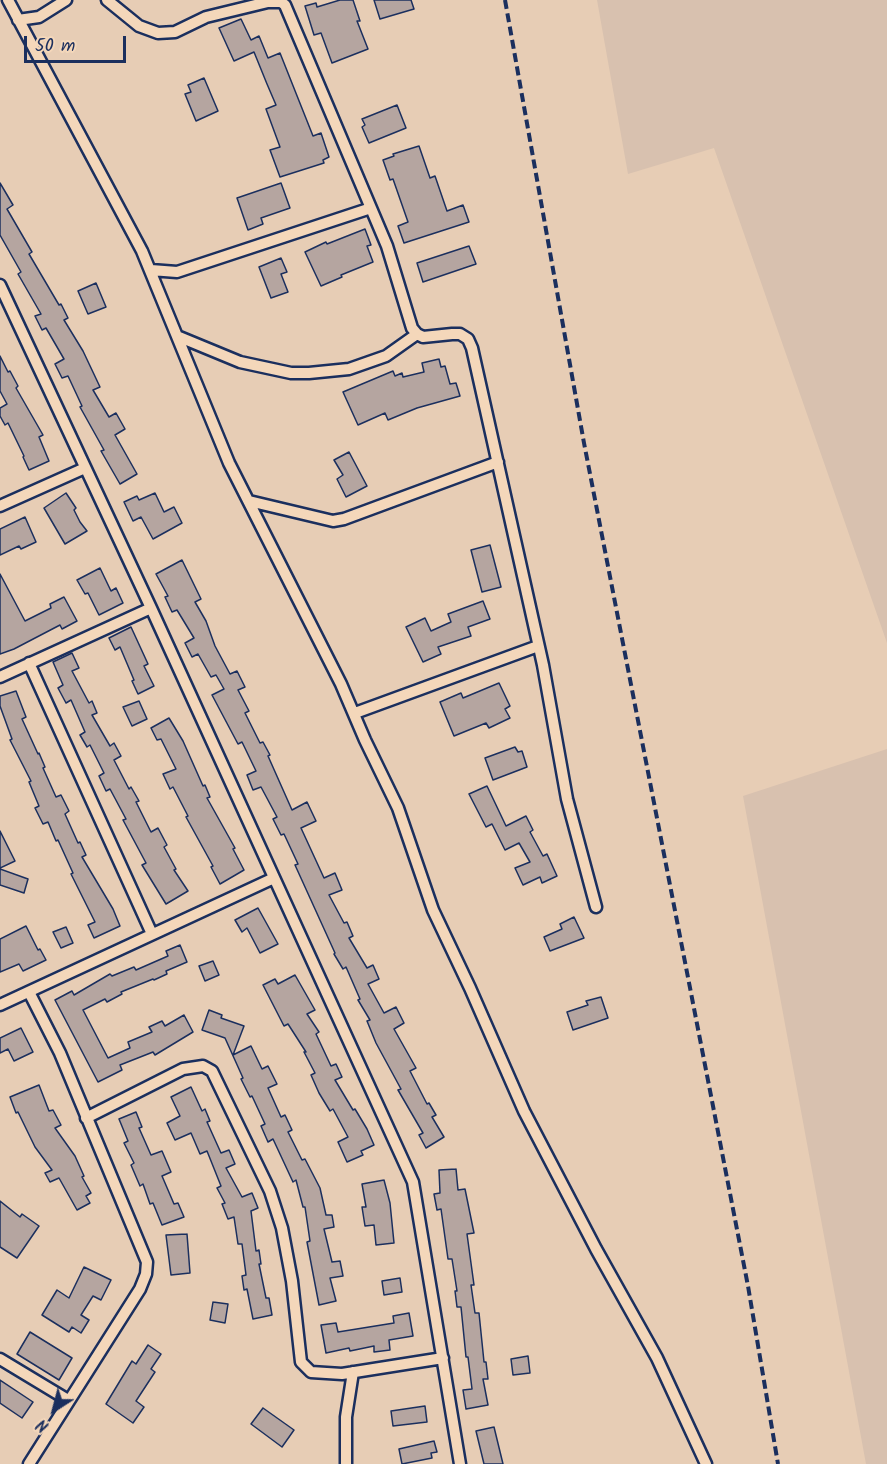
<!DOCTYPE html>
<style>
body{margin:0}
#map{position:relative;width:887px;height:1464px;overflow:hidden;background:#e7cdb5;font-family:Kalam,sans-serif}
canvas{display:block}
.north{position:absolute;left:24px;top:1380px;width:60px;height:60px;-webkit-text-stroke:4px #f4d7ba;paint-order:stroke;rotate:216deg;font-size:16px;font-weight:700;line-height:24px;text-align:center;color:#1b2f5e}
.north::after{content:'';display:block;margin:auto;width:21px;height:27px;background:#1b2f5e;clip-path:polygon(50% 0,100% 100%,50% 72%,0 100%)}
.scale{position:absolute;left:24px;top:36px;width:102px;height:27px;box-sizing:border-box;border:3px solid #1b2f5e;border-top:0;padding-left:8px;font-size:18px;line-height:21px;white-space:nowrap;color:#1b2f5e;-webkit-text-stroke:4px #f4d7ba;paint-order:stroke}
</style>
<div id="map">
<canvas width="887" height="1464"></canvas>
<div class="north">N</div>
<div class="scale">50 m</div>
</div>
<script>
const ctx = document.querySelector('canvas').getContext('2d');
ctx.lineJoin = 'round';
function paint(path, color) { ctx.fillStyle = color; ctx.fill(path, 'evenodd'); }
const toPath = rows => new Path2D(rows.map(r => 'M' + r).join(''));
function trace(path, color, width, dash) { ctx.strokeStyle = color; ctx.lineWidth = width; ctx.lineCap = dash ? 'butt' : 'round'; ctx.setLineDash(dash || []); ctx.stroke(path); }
paint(toPath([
 [597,0,887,0,887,643,714,148,628,174],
 [887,749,887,1464,866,1464,743,796]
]), '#d8c1af');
const building = toPath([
 [340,0,353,0,360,21,357,21,368,49,332,63,321,33,314,35,305,6,316,3,317,7,340,0],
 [374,0,411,0,414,9,380,19,374,0],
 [241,19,251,40,259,36,268,58,280,53,313,136,321,133,329,157,323,160,324,163,280,177,270,150,280,147,266,109,276,105,267,84,254,52,234,61,219,28,241,19],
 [204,78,218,111,196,121,185,94,191,92,188,85,204,78],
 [397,105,406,128,369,143,362,127,365,125,362,119,397,105],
 [419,146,430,178,435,176,447,211,463,205,469,222,404,243,398,226,408,222,393,179,390,180,383,160,394,156,393,154,419,146],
 [0,183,13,205,7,209,32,252,29,254,59,305,61,304,68,318,64,320,83,351,100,387,93,390,109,417,116,413,125,429,115,435,137,474,120,484,101,451,104,450,80,407,82,406,68,376,62,378,55,364,64,359,46,328,42,330,35,316,41,314,18,274,21,272,0,235,0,183],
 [281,183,290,208,261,218,263,224,248,230,237,198,281,183],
 [365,229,371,245,367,246,373,262,341,275,342,277,321,286,305,252,326,242,327,244,365,229],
 [469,246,476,264,423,282,417,263,469,246],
 [281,258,287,272,281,274,288,292,271,298,259,267,281,258],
 [96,283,106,307,88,314,78,291,96,283],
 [0,356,8,372,10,371,18,386,16,388,43,435,39,437,49,461,29,470,23,457,24,456,8,423,5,425,0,416,0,408,7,404,0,391,0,356],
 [439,359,441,367,445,366,450,384,456,383,460,396,417,408,388,420,385,413,358,425,343,392,393,371,395,376,402,373,403,377,424,372,422,363,439,359],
 [349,452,367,486,346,497,337,479,343,475,334,460,349,452],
 [66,493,76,508,74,510,80,522,87,531,65,544,44,508,66,493],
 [155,493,164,512,174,507,182,523,153,539,141,517,133,521,124,502,137,496,139,500,155,493],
 [25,517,36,542,21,549,19,546,0,555,0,529,25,517],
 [490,545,501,587,482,592,471,550,490,545],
 [182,560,201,599,195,602,206,621,215,646,230,674,237,671,245,687,238,690,249,711,245,713,260,743,263,742,270,755,268,756,292,810,307,802,316,821,301,828,324,878,335,873,342,890,329,895,344,923,347,922,353,936,349,938,367,968,373,965,379,979,368,984,384,1013,396,1007,404,1023,394,1029,416,1068,410,1071,427,1104,429,1103,436,1115,432,1117,444,1137,426,1148,419,1135,423,1133,398,1090,401,1089,376,1043,367,1021,370,1020,358,1000,360,999,346,967,343,969,334,954,335,953,295,865,298,864,284,834,281,835,273,819,277,817,261,787,253,790,247,775,256,771,242,742,238,744,212,695,224,689,216,675,211,677,198,654,192,657,185,643,194,638,177,610,172,612,165,597,168,596,156,574,182,560],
 [100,568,111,591,116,588,123,603,99,615,88,593,85,594,77,580,100,568],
 [0,574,25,621,51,608,50,604,64,597,77,621,62,629,60,625,14,649,0,654,0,574],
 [483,601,490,619,468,627,471,636,438,647,441,654,423,662,406,627,425,618,431,631,451,622,448,614,483,601],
 [131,627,148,664,144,666,154,686,138,694,132,681,134,680,120,647,115,650,109,638,131,627],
 [72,653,79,668,72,671,89,703,92,701,97,713,92,715,110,746,114,743,121,756,114,760,129,789,131,787,139,801,136,802,151,832,158,828,167,845,164,847,176,869,174,870,188,891,166,904,142,865,146,863,123,820,126,819,110,789,106,791,99,776,104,773,90,745,87,747,80,735,85,732,71,700,66,703,58,688,63,685,53,662,72,653],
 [499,683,510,706,505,709,510,718,489,728,486,723,454,736,440,702,461,693,463,698,499,683],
 [16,691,26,717,22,719,38,754,39,753,45,767,43,768,56,797,61,795,69,811,65,814,78,843,80,842,86,855,82,857,113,909,120,926,94,938,88,925,95,922,71,874,73,873,58,840,56,841,48,822,43,824,35,808,39,806,29,782,31,781,10,740,12,739,0,706,0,696,16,691],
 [139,701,147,719,132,726,123,707,139,701],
 [169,718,183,741,203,786,205,785,210,797,207,798,235,848,233,849,244,870,220,884,211,867,213,866,186,817,188,816,173,787,170,789,163,774,176,769,161,739,157,740,151,728,169,718],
 [515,747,518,752,522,751,527,767,493,780,485,758,515,747],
 [487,786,506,826,526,816,533,830,530,832,543,856,547,854,557,876,542,883,540,877,523,885,515,868,530,862,519,843,505,850,492,824,486,827,469,794,487,786],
 [0,831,15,861,0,868,0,831],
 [0,869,28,879,24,893,0,885,0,869],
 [258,908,278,944,260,953,247,928,242,932,235,920,258,908],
 [574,917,584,938,550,951,544,937,562,929,560,924,574,917],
 [26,926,38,950,40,949,46,960,23,971,19,964,0,972,0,939,26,926],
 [66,927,73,943,61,948,53,932,66,927],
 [180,945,187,962,166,971,167,974,154,980,153,979,121,992,122,994,107,1002,105,999,83,1010,108,1058,130,1048,128,1042,152,1032,149,1027,162,1021,165,1026,184,1015,193,1032,155,1055,153,1052,120,1065,122,1070,98,1082,55,1000,72,991,74,995,110,974,112,976,134,967,136,970,168,956,166,951,180,945],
 [213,961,219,975,205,981,199,966,213,961],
 [295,975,315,1010,307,1014,319,1032,316,1034,331,1066,336,1064,342,1077,335,1080,353,1110,355,1109,367,1129,374,1145,361,1151,363,1155,347,1162,338,1142,348,1137,333,1109,330,1111,319,1093,311,1075,315,1073,304,1052,306,1052,288,1024,284,1026,263,985,275,979,278,984,295,975],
 [601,997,608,1018,573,1030,567,1012,588,1005,586,1001,601,997],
 [209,1010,222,1015,221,1018,244,1026,233,1055,251,1046,262,1069,268,1066,277,1084,268,1088,281,1117,285,1115,292,1130,288,1132,302,1160,305,1159,320,1188,326,1215,332,1215,334,1227,324,1229,332,1262,340,1261,343,1276,330,1278,336,1301,319,1305,307,1242,310,1241,305,1207,303,1207,296,1180,293,1182,273,1139,268,1142,261,1126,265,1124,252,1096,250,1097,241,1079,243,1078,225,1038,202,1030,209,1010],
 [21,1028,33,1052,14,1061,8,1049,0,1053,0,1038,21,1028],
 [39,1085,49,1111,53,1110,61,1125,55,1128,75,1156,84,1176,82,1177,91,1193,86,1196,90,1203,77,1210,59,1178,50,1182,45,1173,52,1170,35,1147,18,1112,16,1113,10,1097,39,1085],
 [191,1087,202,1111,205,1109,210,1121,207,1122,221,1153,229,1150,235,1164,226,1168,242,1197,252,1193,258,1208,251,1211,256,1251,259,1250,261,1264,259,1264,266,1298,269,1298,272,1315,253,1319,247,1289,244,1290,242,1276,246,1275,242,1244,238,1244,234,1217,228,1219,222,1204,225,1203,217,1188,221,1186,207,1151,200,1154,191,1133,175,1140,167,1123,180,1116,171,1097,191,1087],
 [136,1112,142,1127,139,1128,151,1155,162,1151,171,1172,162,1176,174,1204,178,1203,184,1217,162,1225,153,1203,150,1204,143,1184,140,1186,131,1165,134,1163,124,1143,128,1141,119,1119,136,1112],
 [456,1169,458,1190,465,1189,474,1233,467,1234,474,1285,471,1285,475,1313,479,1313,484,1362,486,1362,488,1379,483,1379,488,1405,466,1409,463,1390,472,1389,468,1357,466,1357,461,1307,457,1307,455,1291,457,1291,452,1259,448,1259,441,1209,437,1210,434,1194,440,1193,439,1170,456,1169],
 [384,1180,390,1203,394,1243,376,1245,374,1225,365,1226,362,1207,366,1207,362,1184,384,1180],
 [0,1201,20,1217,22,1214,39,1226,17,1258,0,1247,0,1201],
 [187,1234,190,1273,171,1275,166,1235,187,1234],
 [84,1267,111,1280,101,1300,93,1296,81,1315,89,1320,81,1333,72,1327,69,1332,42,1315,57,1290,69,1298,84,1267],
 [400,1278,402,1292,384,1295,382,1281,400,1278],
 [213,1302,228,1304,225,1323,210,1320,213,1302],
 [409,1313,413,1336,389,1340,390,1350,374,1352,374,1346,350,1351,349,1348,326,1353,321,1325,336,1323,338,1332,394,1323,393,1316,409,1313],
 [30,1332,72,1358,59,1380,17,1354,30,1332],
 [148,1345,161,1354,151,1369,155,1372,136,1401,144,1407,133,1423,106,1404,132,1361,136,1364,148,1345],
 [528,1356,530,1373,513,1375,511,1359,528,1356],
 [0,1380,33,1402,22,1418,0,1403,0,1380],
 [425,1406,427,1422,393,1426,391,1411,425,1406],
 [263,1408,294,1430,282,1447,251,1424,263,1408],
 [494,1427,503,1464,484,1464,476,1431,494,1427],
 [434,1441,437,1452,431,1453,432,1458,402,1464,399,1449,434,1441]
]);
paint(building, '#b5a5a0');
trace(building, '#1b2f5e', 1.5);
const street = toPath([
 [8,0,142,251,229,463,341,684,365,740,398,808,433,910,470,988,524,1111,596,1249,657,1358,706,1464],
 [107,0,139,26,158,33,175,32,206,17,268,2,281,2,285,5,387,246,412,328,417,334,423,337,452,334,460,334,468,339,472,348,543,665,567,799,596,907],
 [18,20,39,17,66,0],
 [151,270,177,272,371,208],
 [0,285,151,608,413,1182,460,1464],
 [177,336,240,362,291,373,309,373,349,369,386,356,417,334],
 [249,501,333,521,344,519,498,462],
 [0,506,85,468],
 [29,663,152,934],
 [0,677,151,608],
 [355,713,538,646],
 [0,1005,274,878],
 [86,1118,183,1069,203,1066,212,1071,270,1191,282,1228,292,1281,301,1362,311,1372,342,1374,443,1358],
 [0,1359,68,1400],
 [29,1464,140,1289,146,1274,147,1262,60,1053,29,992],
 [346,1464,346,1417,353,1372]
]);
trace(street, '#1b2f5e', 15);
trace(street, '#f4d7ba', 10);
trace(toPath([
 [505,0,584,443,748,1286,778,1464]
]), '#1b2f5e', 4, [9, 4.5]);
</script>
